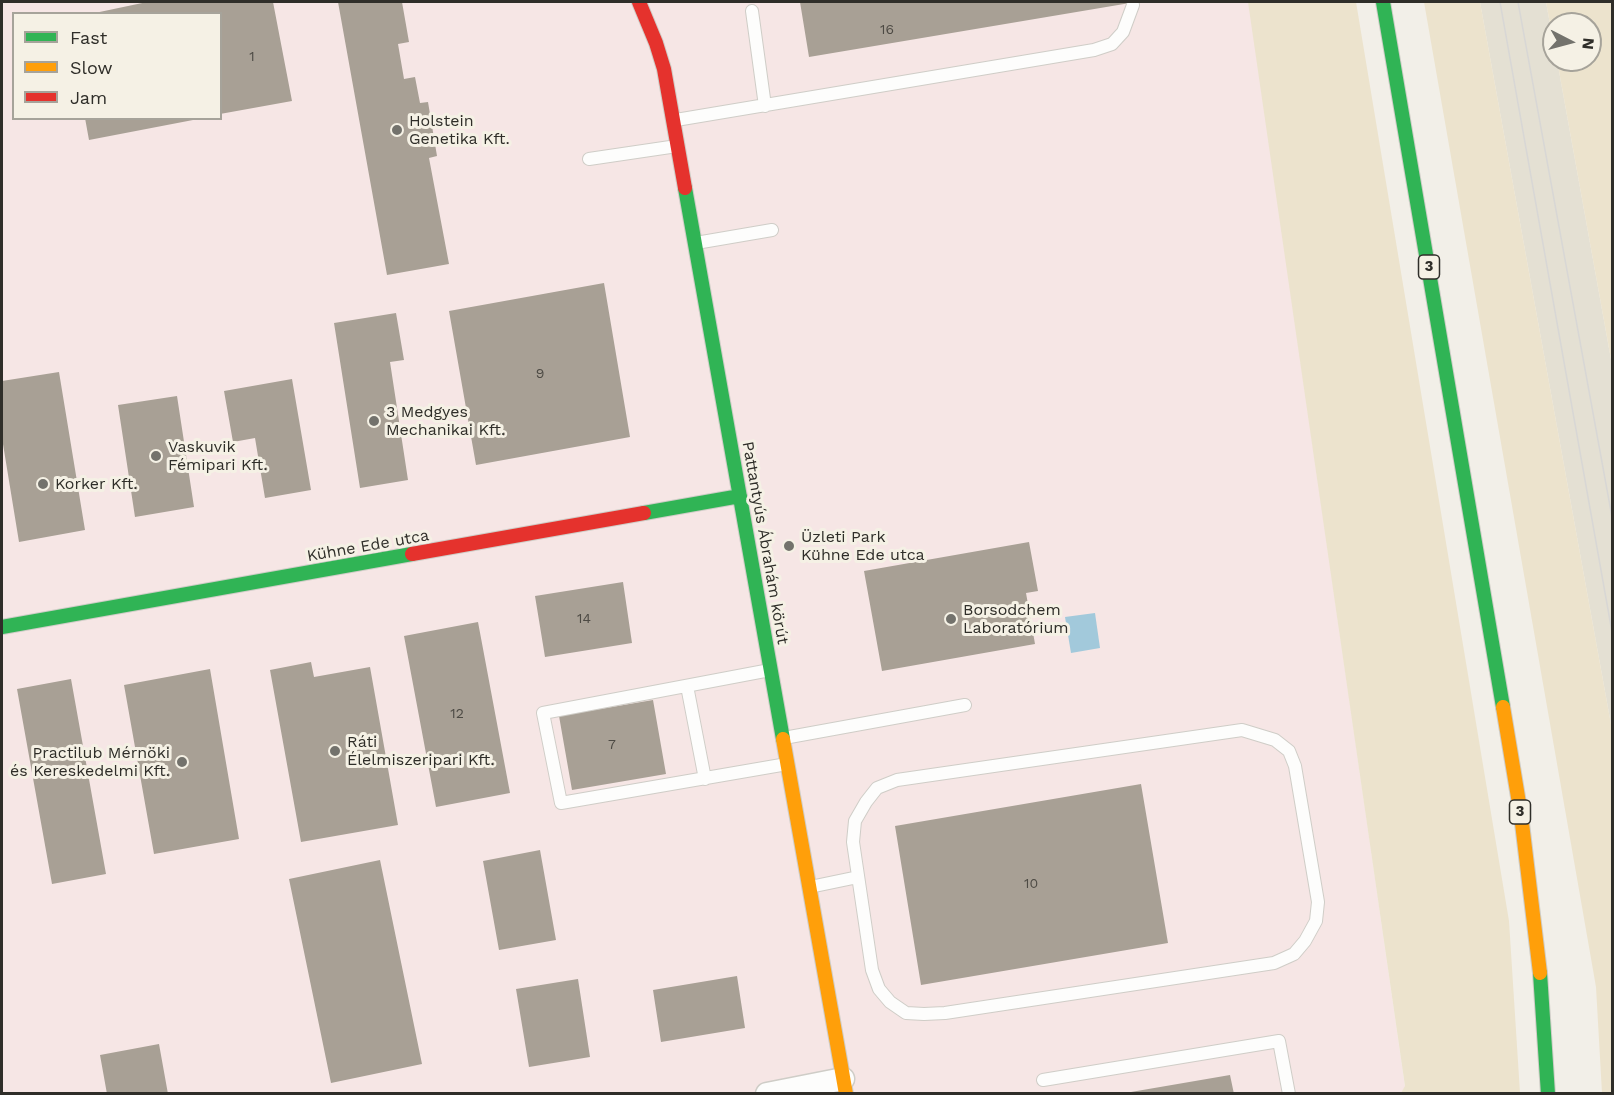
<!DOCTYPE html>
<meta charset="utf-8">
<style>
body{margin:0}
#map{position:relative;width:1614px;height:1095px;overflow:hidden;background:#f2efe8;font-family:"Work Sans",sans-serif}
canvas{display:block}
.frame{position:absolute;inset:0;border:3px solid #2f2e29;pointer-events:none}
.legend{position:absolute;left:12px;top:12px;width:210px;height:108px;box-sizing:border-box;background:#f5f1e5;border:2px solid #a6a39a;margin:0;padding:8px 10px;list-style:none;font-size:18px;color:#2f2e29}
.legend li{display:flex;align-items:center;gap:12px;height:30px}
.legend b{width:30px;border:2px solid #a6a39a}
.north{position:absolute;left:1542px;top:12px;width:60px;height:60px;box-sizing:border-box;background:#f5f1e5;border:2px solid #a6a39a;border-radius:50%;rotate:96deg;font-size:16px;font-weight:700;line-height:24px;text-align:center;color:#2f2e29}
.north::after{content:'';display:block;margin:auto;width:21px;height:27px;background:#73726c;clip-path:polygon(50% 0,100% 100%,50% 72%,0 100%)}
</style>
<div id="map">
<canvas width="1614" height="1095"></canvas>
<div class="frame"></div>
<ul class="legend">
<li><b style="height:8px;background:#30b455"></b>Fast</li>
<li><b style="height:8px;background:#ff9f0a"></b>Slow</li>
<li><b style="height:8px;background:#e5322d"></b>Jam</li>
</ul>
<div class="north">N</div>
</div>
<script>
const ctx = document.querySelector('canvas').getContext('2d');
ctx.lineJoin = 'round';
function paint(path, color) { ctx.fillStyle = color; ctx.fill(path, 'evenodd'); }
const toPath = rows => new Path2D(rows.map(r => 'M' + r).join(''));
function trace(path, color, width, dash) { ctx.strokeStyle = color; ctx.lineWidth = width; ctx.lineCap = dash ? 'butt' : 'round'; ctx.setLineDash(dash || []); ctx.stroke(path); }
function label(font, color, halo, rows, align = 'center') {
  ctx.font = font + ' "Work Sans",sans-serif'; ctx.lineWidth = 6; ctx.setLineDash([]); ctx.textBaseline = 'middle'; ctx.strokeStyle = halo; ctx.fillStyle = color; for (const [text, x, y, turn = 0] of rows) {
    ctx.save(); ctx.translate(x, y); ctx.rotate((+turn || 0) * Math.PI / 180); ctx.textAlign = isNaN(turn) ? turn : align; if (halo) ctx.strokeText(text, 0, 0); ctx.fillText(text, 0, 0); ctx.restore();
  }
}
paint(toPath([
 [1480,2,1546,2,1554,46,1554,60,1557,60,1612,365,1612,730]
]), '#e4e0d3');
paint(toPath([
 [2,2,1249,2,1405,1087,1401,1093,2,1094],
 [14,14,220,14,220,118,14,118]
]), '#f6e6e5');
paint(toPath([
 [1248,2,1356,2,1509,921,1520,1093,1401,1093,1405,1086],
 [1424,2,1480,2,1612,730,1612,1093,1602,1093,1596,987],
 [1546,2,1612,2,1612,365,1557,60,1590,60,1590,24,1554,24,1554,46]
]), '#ece3cd');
paint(toPath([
 [1095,613,1100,648,1071,653,1065,617]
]), '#a2c9db');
paint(toPath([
 [147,2,273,2,292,101,220,114,220,14,90,14],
 [338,2,402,2,409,42,398,44,404,79,415,77,420,103,428,102,437,156,429,158,449,264,387,275],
 [800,2,1130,2,1130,3,809,57],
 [85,118,193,118,193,120,89,140],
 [604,283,630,437,476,465,449,311],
 [396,313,404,360,390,362,408,480,360,488,334,323],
 [59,372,85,530,19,542,2,438,2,381],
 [292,379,311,490,265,498,255,438,233,442,224,391],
 [177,396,194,507,135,517,118,405],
 [1029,542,1038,591,1026,593,1035,644,882,671,864,571],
 [623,582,632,643,545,657,535,596],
 [478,622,510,793,436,807,404,636],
 [311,662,314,677,370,667,398,825,301,842,270,670],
 [210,669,239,839,154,854,124,685],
 [71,679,106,874,52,884,17,689],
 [653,700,666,774,572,790,559,716],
 [1141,784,1168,943,921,985,895,826],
 [540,850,556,940,499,950,483,861],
 [380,860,422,1064,331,1083,289,879],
 [737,976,745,1028,661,1042,653,990],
 [578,979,590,1057,529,1067,516,989],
 [159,1044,168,1094,107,1094,100,1055],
 [1230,1075,1234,1094,1131,1094,1131,1092]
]), '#a8a095');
const lane = toPath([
 [752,11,765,106],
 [676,120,1094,50,1112,44,1123,32,1133,5],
 [589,159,677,146],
 [696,243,772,230],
 [770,670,543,713,561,803,787,764],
 [687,686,705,779],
 [1242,730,1275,740,1289,751,1295,766,1318,902,1316,921,1305,941,1294,954,1274,963,945,1013,924,1014,906,1013,890,1002,879,989,872,970,853,842,855,821,866,802,877,788,897,780,1242,730],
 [784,738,965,705],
 [810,887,858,877],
 [1043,1080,1279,1041,1289,1094]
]);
const street = toPath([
 [767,1094,843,1079]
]);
const fast = toPath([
 [1383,2,1503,707],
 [685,188,783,739],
 [644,513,740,496],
 [2,627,412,554],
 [1540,973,1548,1094]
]);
const slow = toPath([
 [1503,707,1521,815,1540,973],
 [783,739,846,1094]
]);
const jam = toPath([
 [639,2,656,43,664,69,685,188],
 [412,554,644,513]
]);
trace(lane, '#cfcdc7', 14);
trace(street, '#cfcdc7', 25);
trace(fast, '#cfcdc7', 16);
trace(slow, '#cfcdc7', 16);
trace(jam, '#cfcdc7', 16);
trace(lane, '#fdfdfc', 12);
trace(street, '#fdfdfc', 22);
trace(fast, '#30b455', 14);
trace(slow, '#ff9f0a', 14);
trace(jam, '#e5322d', 14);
trace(toPath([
 [1500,2,1612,632],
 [1518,2,1612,517]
]), '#d8d7d5', 1.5);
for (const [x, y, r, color] of [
 [397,130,6,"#73726c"],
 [374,421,6,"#73726c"],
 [156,456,6,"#73726c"],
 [43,484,6,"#73726c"],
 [789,546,6,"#73726c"],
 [951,619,6,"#73726c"],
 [335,751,6,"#73726c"],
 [182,762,6,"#73726c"]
]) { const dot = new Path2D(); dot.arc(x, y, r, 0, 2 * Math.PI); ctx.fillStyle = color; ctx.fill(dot); trace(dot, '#f5f1e5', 2); }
label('14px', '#4d4a44', null, [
 ["16",887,30],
 ["1",252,57],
 ["9",540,374],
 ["14",584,619],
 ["12",457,714],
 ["7",612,745],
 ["10",1031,884]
]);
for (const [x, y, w] of [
 [1429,267,21],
 [1520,812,21]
]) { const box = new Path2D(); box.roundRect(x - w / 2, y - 12, w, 24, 4.5); ctx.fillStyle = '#f5f1e5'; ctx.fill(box); trace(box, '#2f2e29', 1.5); }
label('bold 15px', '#2f2e29', null, [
 ["3",1429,267],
 ["3",1520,812]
]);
label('16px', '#2f2e29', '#f5f1e5', [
 ["Holstein",409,121],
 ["Genetika Kft.",409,139],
 ["3 Medgyes",386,412],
 ["Mechanikai Kft.",386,430],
 ["Vaskuvik",168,447],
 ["Fémipari Kft.",168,465],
 ["Korker Kft.",55,484],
 ["Üzleti Park",801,537],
 ["Kühne Ede utca",801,555],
 ["Borsodchem",963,610],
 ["Laboratórium",963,628],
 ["Ráti",347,742],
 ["Élelmiszeripari Kft.",347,760],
 ["Practilub Mérnöki",170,753,"right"],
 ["és Kereskedelmi Kft.",170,771,"right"]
], 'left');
label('16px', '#2f2e29', '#f5f1e5', [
 ["Pattantyús Ábrahám körút",765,543,80],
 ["Kühne Ede utca",368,546,-10]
]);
</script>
